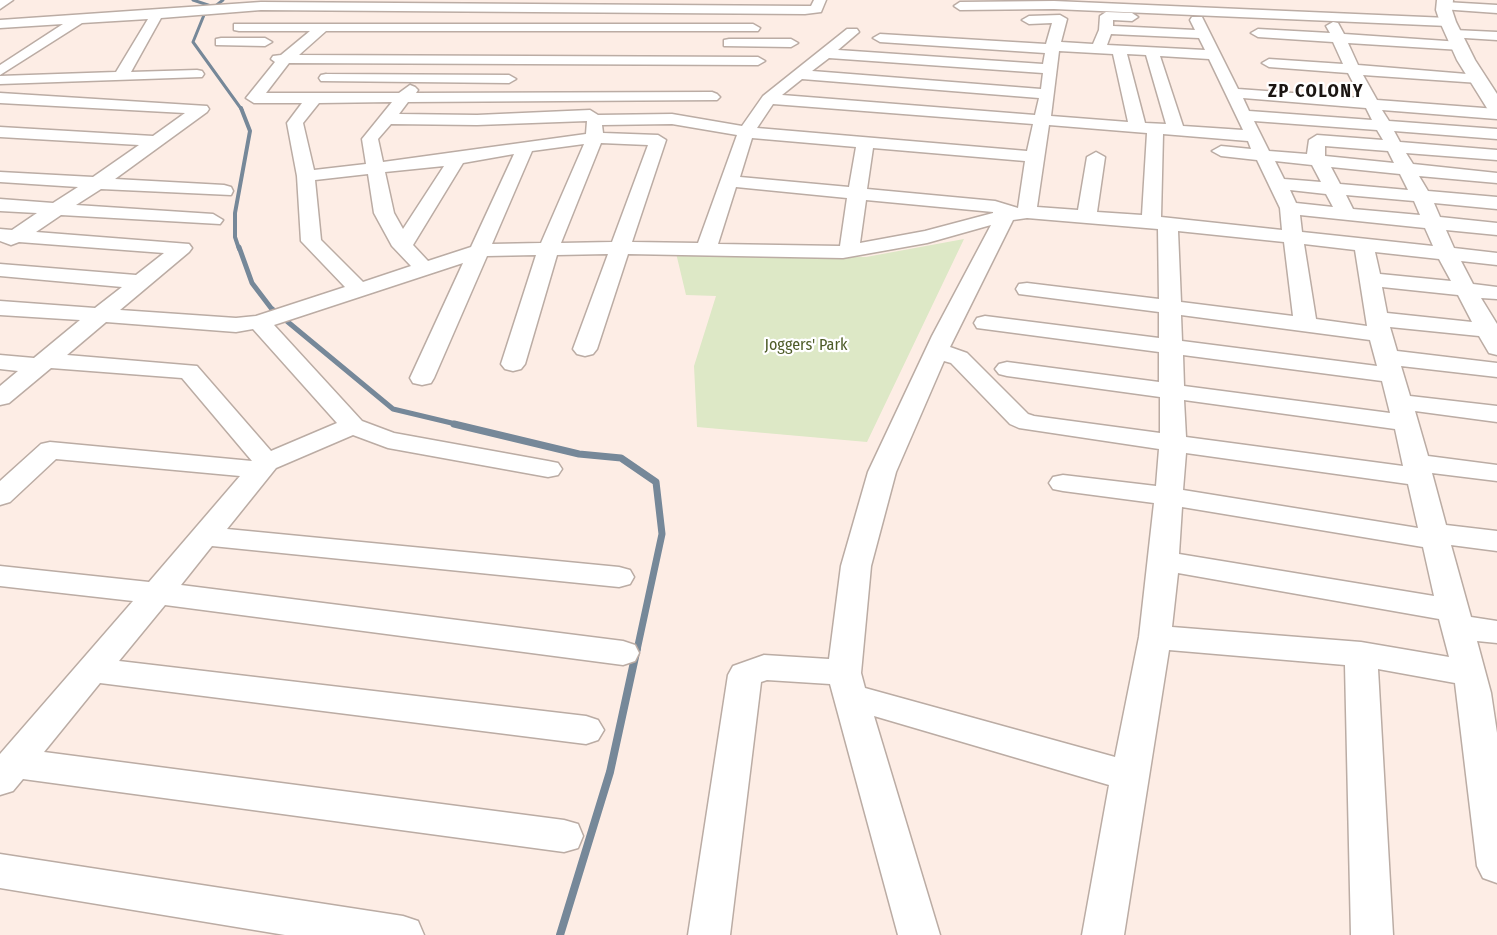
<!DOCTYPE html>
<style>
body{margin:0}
canvas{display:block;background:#fdede5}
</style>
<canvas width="1497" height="935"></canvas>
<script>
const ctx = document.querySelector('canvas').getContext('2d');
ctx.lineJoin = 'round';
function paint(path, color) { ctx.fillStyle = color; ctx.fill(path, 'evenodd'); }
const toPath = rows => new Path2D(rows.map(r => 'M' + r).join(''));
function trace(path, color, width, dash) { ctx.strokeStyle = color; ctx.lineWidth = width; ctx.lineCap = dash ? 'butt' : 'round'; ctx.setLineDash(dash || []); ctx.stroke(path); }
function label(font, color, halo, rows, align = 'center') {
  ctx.font = font + ' "Fira Sans Condensed",sans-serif'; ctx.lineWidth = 4.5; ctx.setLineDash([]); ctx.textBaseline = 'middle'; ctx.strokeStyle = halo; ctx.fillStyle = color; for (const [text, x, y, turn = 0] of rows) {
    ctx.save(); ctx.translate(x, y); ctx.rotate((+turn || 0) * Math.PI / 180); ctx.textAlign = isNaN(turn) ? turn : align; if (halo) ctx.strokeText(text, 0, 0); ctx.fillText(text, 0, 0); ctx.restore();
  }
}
paint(toPath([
 [964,239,867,442,697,427,694,366,716,296,686,295,676,253,866,257]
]), '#dde8c6');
trace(toPath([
 [193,0,214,7],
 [223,0,204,15,193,42,242,110]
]), '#768899', 3);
trace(toPath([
 [239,249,235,237,235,213,250,131,241,108]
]), '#768899', 4);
trace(toPath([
 [239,247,252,283,271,308,393,409,460,425]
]), '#768899', 5);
trace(toPath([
 [454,424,579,454,621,458,656,482,662,534,637,650]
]), '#768899', 7);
trace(toPath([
 [560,935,610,772,637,648]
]), '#768899', 8);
const minor = toPath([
 [814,0,826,0,821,12,805,14,261,10,161,18,131,72,197,70,202,71,204,74,202,77,0,84,0,76,116,72,148,19,82,23,0,75,0,65,63,24,0,28,0,20,261,2,805,6,811,6,814,0],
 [1054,1,1448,18,1455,22,1448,26,1054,9,960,10,954,6,960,2,1054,1],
 [1445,2,1497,5,1497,13,1441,9,1441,3,1445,2],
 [1106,12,1132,13,1138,17,1132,21,1113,20,1113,26,1195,30,1190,20,1192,17,1202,17,1238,89,1361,98,1348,73,1269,67,1262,63,1269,59,1343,64,1333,42,1258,37,1251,33,1258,29,1330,33,1326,26,1333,22,1338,23,1344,34,1461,42,1468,46,1461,50,1348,43,1358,65,1479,75,1486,79,1479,83,1363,75,1377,100,1497,109,1497,119,1382,110,1389,121,1497,129,1497,139,1394,131,1400,142,1497,150,1497,160,1406,153,1413,164,1497,173,1497,183,1419,176,1428,191,1497,197,1497,209,1434,203,1440,217,1497,223,1497,235,1446,230,1454,248,1497,253,1497,265,1461,261,1473,284,1497,287,1497,299,1481,298,1497,324,1497,355,1489,353,1479,336,1390,327,1397,351,1497,363,1497,377,1401,366,1410,396,1497,406,1497,422,1415,411,1428,456,1497,465,1497,481,1432,473,1446,525,1497,531,1497,551,1451,545,1471,617,1497,621,1497,643,1477,641,1491,693,1497,733,1497,883,1483,878,1477,866,1455,683,1378,669,1393,935,1351,935,1345,665,1169,650,1124,935,1082,935,1109,785,874,716,940,935,898,935,830,684,767,680,761,682,730,935,688,935,728,675,733,666,764,655,829,659,841,566,868,472,932,336,991,225,927,243,843,258,628,254,597,349,593,354,585,356,577,354,573,349,608,254,557,255,525,364,521,369,513,371,505,369,501,364,536,255,487,256,434,378,431,383,422,385,413,383,410,378,463,263,274,325,362,421,394,433,548,461,558,463,562,469,558,475,548,477,388,448,353,435,276,468,227,529,619,567,630,570,634,577,630,584,619,587,212,546,181,585,623,641,635,645,639,653,635,661,623,665,165,605,119,661,586,716,598,720,604,730,598,740,586,744,100,683,44,752,564,820,578,824,583,836,578,848,564,852,23,779,13,791,0,795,0,754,133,601,0,586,0,566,149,582,240,476,56,459,10,502,0,505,0,481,41,444,50,442,252,461,182,378,51,368,9,403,0,405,0,386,18,371,0,369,0,355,34,358,80,320,0,315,0,301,95,308,122,287,0,276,0,264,136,275,164,253,19,242,11,245,0,241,0,229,12,230,37,213,0,211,0,199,53,203,78,187,0,182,0,172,93,177,139,145,0,137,0,127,153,136,185,113,0,103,0,93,207,106,209,109,207,112,115,179,224,185,231,187,233,191,231,195,101,189,76,205,213,214,223,220,220,224,61,215,36,232,189,244,192,248,189,252,120,310,236,318,256,316,345,287,301,241,297,176,287,123,302,103,254,103,246,98,275,62,271,59,273,56,281,55,310,31,239,31,234,30,234,24,753,24,760,28,758,31,326,31,299,55,758,57,765,61,758,65,289,63,266,93,399,93,410,85,415,87,418,90,416,93,712,92,717,94,720,97,717,100,408,102,399,114,477,115,590,110,598,115,672,114,742,126,763,96,847,29,857,29,859,32,838,50,1043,64,1045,53,880,42,873,38,880,34,1046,44,1052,23,1029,24,1022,20,1029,16,1060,15,1067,19,1061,42,1093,44,1099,30,1100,16,1106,12],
 [1111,34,1199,38,1205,50,1107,45,1111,34],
 [1059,51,1113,54,1128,122,1051,116,1059,51],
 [1127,54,1146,55,1166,124,1145,123,1127,54],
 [1160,56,1209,59,1243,130,1183,126,1160,56],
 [829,58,1043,73,1041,89,812,71,829,58],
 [802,79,1039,98,1035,115,782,95,802,79],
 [1243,98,1366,108,1372,120,1249,111,1243,98],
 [392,102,362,139,366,164,314,170,303,123,319,103,392,102],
 [773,104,1033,124,1027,151,757,128,773,104],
 [587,121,586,134,383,162,378,139,391,124,477,125,587,121],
 [1254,121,1377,130,1383,140,1317,135,1309,140,1307,154,1269,151,1254,121],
 [672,124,737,135,698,243,632,242,666,140,658,135,603,133,602,125,672,124],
 [1049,125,1147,133,1142,215,1097,212,1105,157,1096,152,1087,157,1078,210,1037,207,1049,125],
 [1163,134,1248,141,1251,149,1221,146,1212,151,1221,156,1257,160,1280,208,1282,230,1161,217,1163,134],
 [752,138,856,147,849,187,740,177,752,138],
 [601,143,648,145,612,242,561,243,601,143],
 [584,144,541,243,492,244,532,151,584,144],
 [1325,146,1388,151,1394,163,1325,156,1325,146],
 [873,148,1025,161,1018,208,995,201,867,189,873,148],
 [514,154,471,247,428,261,413,245,463,163,514,154],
 [1275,161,1312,165,1321,182,1284,179,1275,161],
 [444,166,403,229,394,213,385,172,444,166],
 [1331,167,1400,174,1408,190,1340,184,1331,167],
 [368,174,374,213,392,246,411,266,363,282,321,240,315,180,368,174],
 [736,187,847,198,840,246,718,244,736,187],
 [1290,190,1326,194,1333,207,1296,203,1290,190],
 [1346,195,1414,201,1420,215,1353,209,1346,195],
 [866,200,993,212,993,213,925,231,860,243,866,200],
 [1300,215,1425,228,1433,246,1302,232,1300,215],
 [1027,218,1158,229,1159,299,1027,283,1019,284,1016,289,1019,294,1027,295,1159,312,1159,338,985,316,977,318,974,323,977,328,1159,352,1159,382,1007,362,999,364,995,369,999,374,1007,376,1160,397,1160,433,1034,416,1028,414,967,353,950,347,1013,220,1027,218],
 [1178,231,1284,242,1293,316,1181,302,1178,231],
 [1304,244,1355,250,1367,326,1316,319,1304,244],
 [1375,252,1439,259,1451,281,1380,274,1375,252],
 [1382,287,1458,295,1472,322,1387,313,1382,287],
 [1181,315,1370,340,1377,366,1182,341,1181,315],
 [106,322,236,332,253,329,337,423,271,451,197,366,67,355,106,322],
 [1183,355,1382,381,1390,413,1184,386,1183,355],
 [944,361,951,363,1010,424,1019,428,1159,449,1156,486,1063,475,1053,477,1049,483,1053,489,1063,491,1154,503,1139,637,1115,757,865,688,861,673,871,566,896,472,944,361],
 [1184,400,1395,429,1403,466,1186,437,1184,400],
 [1186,453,1408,484,1418,528,1183,490,1186,453],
 [1182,507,1423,547,1434,596,1179,554,1182,507],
 [1178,573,1439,619,1449,657,1361,642,1172,627,1178,573],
 [1454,30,1497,32,1497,40,1449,37,1449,31,1454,30],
 [221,38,265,38,272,42,265,46,216,45,216,39,221,38],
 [729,39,791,39,798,43,791,47,724,46,724,40,729,39],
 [326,74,509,75,516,79,509,83,321,81,319,78,321,75,326,74],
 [0,854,403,916,418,921,424,935,285,935,0,888,0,854]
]);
const major = toPath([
 [0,0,13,0,0,9,0,0],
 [1437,0,1453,0,1452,10,1456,22,1475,60,1497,94,1497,115,1490,113,1457,60,1440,22,1436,10,1437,0]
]);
trace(minor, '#bbaca4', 3);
trace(major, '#bbaca4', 3);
paint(minor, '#fff');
paint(major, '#fff');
label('16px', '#4e5c28', '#fff', [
 ["Joggers' Park",806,346]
]);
ctx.letterSpacing = '1.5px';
label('bold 18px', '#1b1512', '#fff', [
 ["ZP COLONY",1316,92]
]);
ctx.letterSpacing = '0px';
</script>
